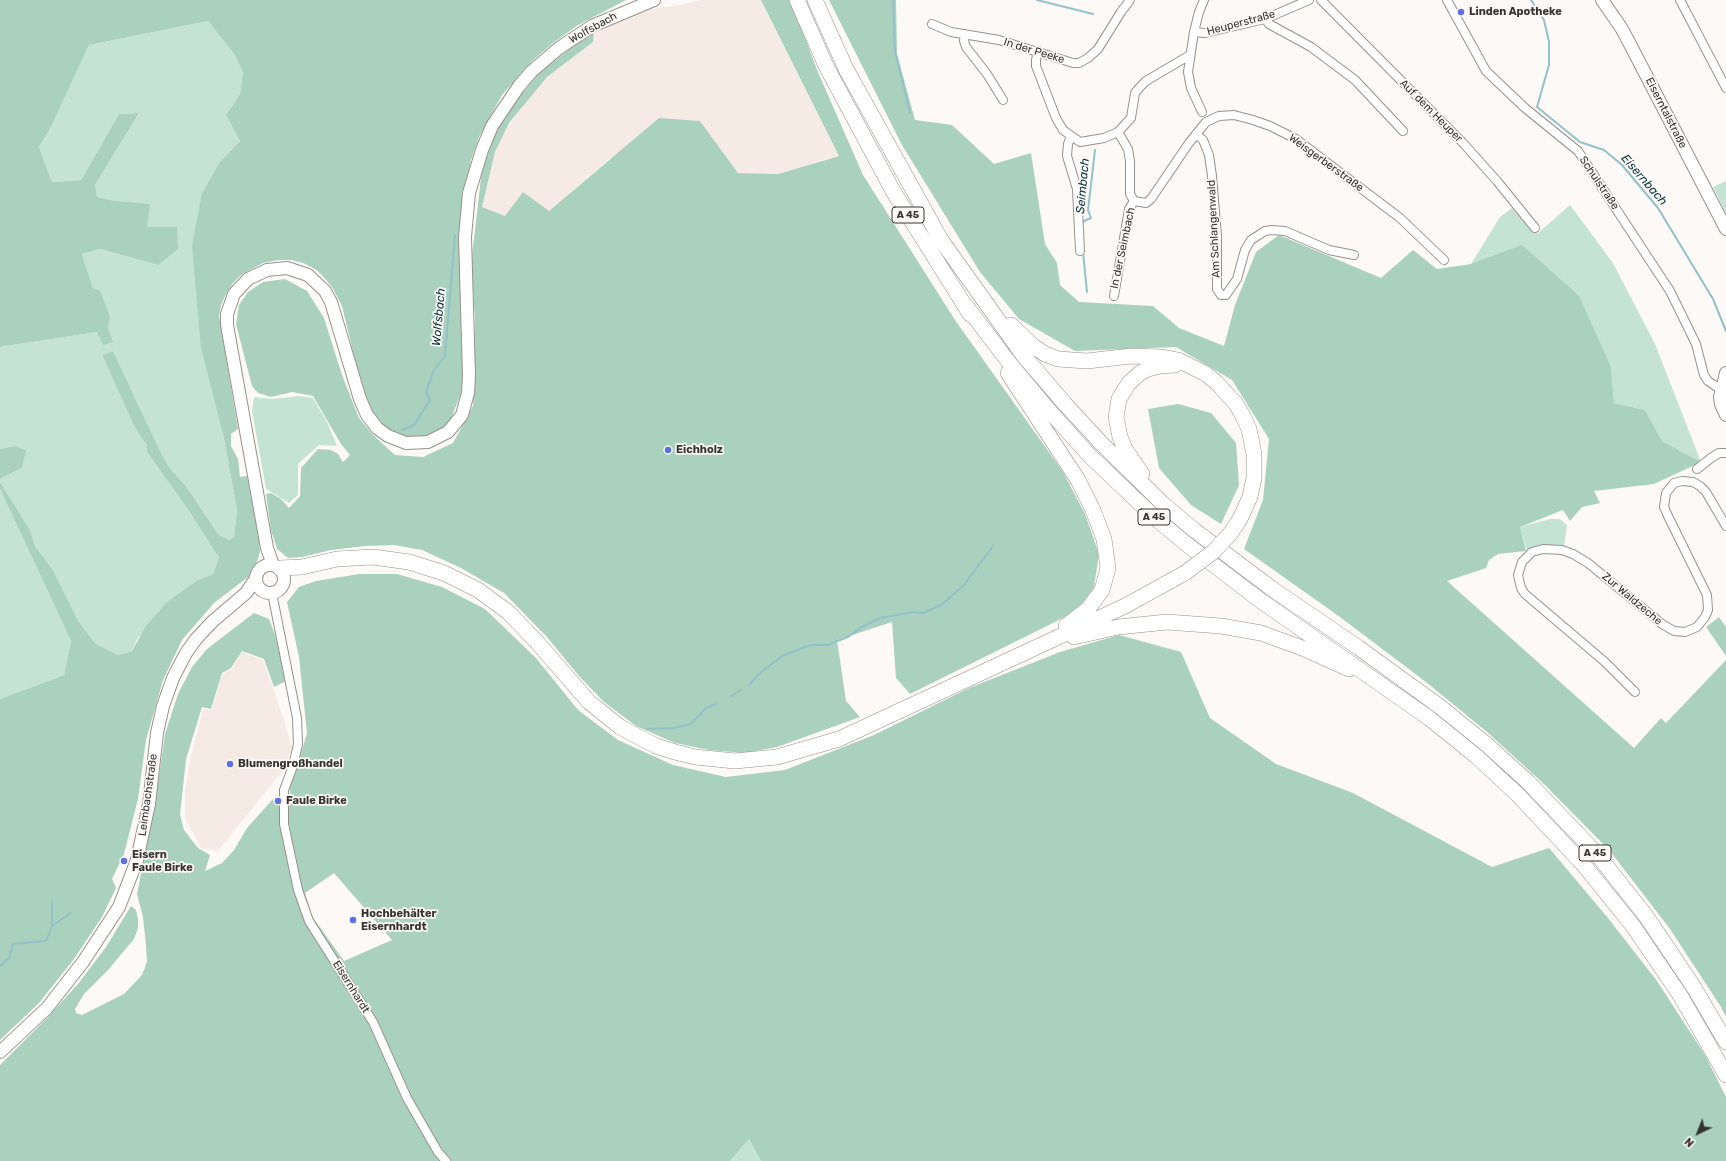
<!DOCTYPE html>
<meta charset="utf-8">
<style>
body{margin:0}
#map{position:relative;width:1726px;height:1161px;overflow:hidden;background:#fdf9f6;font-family:Rubik,sans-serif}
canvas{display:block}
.north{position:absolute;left:1678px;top:1113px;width:40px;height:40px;-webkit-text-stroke:3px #fdf9f6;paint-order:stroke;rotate:223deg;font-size:11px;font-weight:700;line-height:16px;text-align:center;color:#363433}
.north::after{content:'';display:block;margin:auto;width:14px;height:18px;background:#363433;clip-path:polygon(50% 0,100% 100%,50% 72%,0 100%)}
</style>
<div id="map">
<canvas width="1726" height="1161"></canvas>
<div class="north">N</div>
</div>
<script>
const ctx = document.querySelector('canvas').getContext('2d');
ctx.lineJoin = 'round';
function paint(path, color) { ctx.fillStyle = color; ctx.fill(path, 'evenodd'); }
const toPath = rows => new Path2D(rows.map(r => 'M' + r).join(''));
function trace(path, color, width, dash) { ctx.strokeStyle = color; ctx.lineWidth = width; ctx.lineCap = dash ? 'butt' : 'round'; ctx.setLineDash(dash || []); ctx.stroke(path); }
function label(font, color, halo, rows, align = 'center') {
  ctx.font = font + ' Rubik,sans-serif'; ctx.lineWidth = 3.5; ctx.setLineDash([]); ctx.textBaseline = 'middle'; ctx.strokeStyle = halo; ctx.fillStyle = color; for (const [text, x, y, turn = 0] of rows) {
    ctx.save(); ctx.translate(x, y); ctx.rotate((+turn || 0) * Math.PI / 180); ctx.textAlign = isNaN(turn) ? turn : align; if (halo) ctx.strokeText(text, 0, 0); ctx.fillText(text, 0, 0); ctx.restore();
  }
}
paint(toPath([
 [701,0,761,0,839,155,778,174,738,173,700,121,609,159,549,211,505,216,482,207,495,152,501,137,527,100,547,77,593,42,594,33,642,10,675,6],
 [242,652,263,660,283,717,292,749,284,769,218,851,201,848,185,818,185,790,190,760,203,709,212,710,222,674,232,669]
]), '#f6ebe4');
paint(toPath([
 [208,21,234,54,243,72,240,94,226,115,240,141,219,163,202,193,223,433,237,510,234,537,229,540,218,534,186,486,169,467,161,453,113,351,102,355,134,426,147,446,147,452,189,511,219,558,213,574,198,580,137,639,132,651,118,655,96,644,79,622,53,570,35,546,30,530,0,482,0,479,22,468,14,446,0,449,0,347,97,332,112,342,108,328,110,317,93,288,82,254,100,249,158,265,147,227,115,201,97,197,95,185,139,113,119,114,81,180,52,182,39,147,51,127,89,45],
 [1726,181,1726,213,1713,187],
 [1570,205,1613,263,1655,344,1701,462,1662,441,1645,410,1614,403,1611,367,1471,264,1500,217,1512,208,1537,234],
 [298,396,313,398,327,422,337,446,319,445,298,464,298,495,289,503,266,489,252,411,254,397,273,399],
 [0,489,71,641,64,675,0,699],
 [1550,519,1560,519,1567,525,1564,547,1544,545,1527,551,1520,527],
 [749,1139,761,1161,730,1161]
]), '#c4e3d3');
paint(toPath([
 [0,0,626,0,578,25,553,43,532,61,502,95,479,137,471,160,461,230,463,373,461,393,451,419,440,430,428,437,413,439,392,432,384,426,375,416,362,389,342,306,332,287,321,274,315,269,303,263,291,260,278,260,263,263,241,275,233,283,226,294,221,305,219,316,238,429,231,434,231,446,238,459,240,477,247,476,259,538,260,552,255,568,248,577,214,603,182,640,163,680,146,740,138,799,124,854,112,879,116,888,102,917,74,959,39,1003,0,1040,0,699,64,675,71,641,0,489,0,482,30,530,35,546,53,570,79,622,96,644,118,655,132,651,146,626,167,602,198,580,213,574,219,558,189,511,147,452,147,446,134,426,102,355,113,351,161,453,169,467,186,486,218,534,229,540,234,537,237,510,223,433,201,348,192,246,202,193,219,163,240,141,226,115,240,94,243,72,234,54,208,21,89,45,51,127,39,147,52,182,81,180,119,114,139,113,95,185,97,197,115,201,150,204,147,227,177,227,178,249,158,265,100,249,82,254,93,288,100,291,110,317,108,328,113,342,103,345,97,332,0,347],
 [761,0,791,0,817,70,863,175,955,320,1063,472,1085,514,1099,554,1094,587,1077,611,910,694,896,678,892,622,837,640,846,701,860,717,777,747,744,753,709,750,675,743,636,726,604,702,579,676,547,637,504,593,461,568,422,550,394,545,365,546,331,550,302,557,288,558,277,549,271,530,266,494,271,493,281,499,289,508,300,496,301,468,318,449,331,450,338,454,343,462,350,455,341,444,313,396,292,392,271,397,258,393,252,386,236,324,239,305,248,292,263,282,285,279,307,291,324,318,342,375,359,418,373,435,395,455,423,457,453,443,473,406,475,317,471,265,482,169,495,135,509,110,538,74,572,47,594,33,593,42,547,77,509,123,495,152,482,207,505,216,523,192,549,211,659,118,700,121,738,173,778,174,839,156],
 [829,0,896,0,897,54,915,120,952,125,994,164,1031,153,1045,244,1057,263,1060,285,1079,302,1153,306,1179,328,1224,346,1235,305,1256,252,1279,235,1381,278,1413,250,1437,269,1471,264,1522,245,1579,296,1611,367,1614,403,1645,410,1662,441,1701,462,1654,484,1594,491,1600,503,1582,507,1570,521,1563,510,1520,527,1526,551,1498,554,1489,560,1486,568,1447,581,1634,748,1661,718,1666,723,1726,660,1726,1017,1721,1007,1670,929,1610,851,1544,784,1487,732,1426,682,1340,617,1244,549,1263,500,1269,439,1232,380,1176,347,1075,351,1019,319,980,272,902,145],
 [1178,404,1211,413,1236,443,1239,485,1221,524,1191,505,1159,468,1148,409],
 [14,446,26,450,22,468,0,479,0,449],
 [359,574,397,574,442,587,485,609,536,658,578,710,618,740,673,765,726,777,785,770,874,735,969,688,1060,652,1119,635,1181,652,1210,718,1276,764,1353,793,1492,867,1549,848,1608,918,1657,981,1705,1055,1726,1097,1726,1161,761,1161,749,1139,730,1161,0,1161,0,1065,47,1018,78,984,106,947,131,906,136,910,138,919,138,928,134,939,108,970,84,994,75,1009,76,1013,82,1015,124,994,142,975,147,962,146,945,143,917,137,894,156,798,165,734,178,694,192,667,207,649,254,613,269,619,275,635,286,681,274,687,264,659,242,651,231,668,222,673,211,709,202,707,186,759,180,815,184,830,198,848,210,855,205,871,222,863,234,850,247,828,273,799,280,805,290,804,290,786,295,774,307,733,299,657,287,602,299,587,316,581],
 [334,873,392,940,344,961,312,916,305,893],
 [1719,617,1726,627,1726,656,1706,627]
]), '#aad1bd');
trace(toPath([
 [893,0,895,51,910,113],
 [1037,0,1093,14],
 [1531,0,1544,20,1549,42,1549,65,1537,107,1580,142,1604,150,1622,165,1658,208,1713,299,1726,331],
 [1082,224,1084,221,1091,218,1088,210,1095,150],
 [1083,252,1087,292],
 [402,430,414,425,430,400,426,392,434,370,445,356,455,235],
 [749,685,760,673,782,656,811,645,827,645,848,637,862,627,880,618,913,612,923,613,941,605,963,586,993,546],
 [732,696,741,690],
 [647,729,674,728,691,724,706,708,717,704],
 [52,902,52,926],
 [0,966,9,958,13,944,46,941,52,926,71,913]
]), '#93c1c9', 2);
const street = toPath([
 [1321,0,1463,143,1497,181,1535,228],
 [1447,0,1486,71,1525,108,1578,151,1670,291,1696,344,1704,375,1708,381,1720,389],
 [1680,0,1726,88],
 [1265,19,1269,24,1311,47,1355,80,1403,131],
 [932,24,951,32,999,40,1073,63,1079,63,1088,58,1098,49,1121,12,1130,0],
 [1194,32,1205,33,1265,19,1309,0],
 [965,34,964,41,966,47,987,74,1003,100],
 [1038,51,1036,60,1036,66,1056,118,1063,130,1080,142,1104,138,1118,132,1131,118,1135,93,1140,87,1146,81,1190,55],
 [1202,112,1191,88,1188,72,1194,32,1199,12,1204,0],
 [1118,132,1128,149,1130,161,1130,194,1134,201],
 [1196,134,1203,140,1209,155,1212,176,1217,236,1217,289,1221,295,1226,295,1237,279,1245,250,1251,240,1265,231,1272,230,1285,231,1329,250,1354,255],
 [1071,136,1068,144,1067,156,1077,189,1080,251],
 [1134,201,1146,203,1151,199,1189,143,1206,122,1219,116,1234,115,1253,120,1270,126,1296,139,1400,218,1444,260],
 [1114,296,1129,209,1134,201],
 [1697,469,1711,458,1719,453,1726,453],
 [272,593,297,718,298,744,293,766,284,790,284,824,298,890,309,921,373,1022,407,1098,438,1152,446,1161],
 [1635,692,1605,662,1525,594,1521,588,1518,575,1522,562,1532,552,1543,549,1562,550,1573,554,1588,563,1662,624,1674,631,1685,632,1697,627,1705,617,1708,610,1707,595,1668,516,1664,507,1666,493,1674,483,1682,481,1693,482,1700,486,1706,492,1726,526]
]);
const secondary = toPath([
 [1602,0,1622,29,1633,50,1726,229],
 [1726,373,1720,397,1721,404,1726,415],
 '256 579a14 14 0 1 1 28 0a14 14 0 1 1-28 0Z',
 [273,565,267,548,227,325,227,314,234,294,248,279,267,270,287,268,308,275,325,291,331,302,360,399,367,415,377,428,388,436,406,443,428,442,448,432,462,415,468,393,469,376,465,237,469,193,482,150,492,126,519,86,532,71,559,48,592,26,654,0],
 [0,1052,47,1008,83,962,119,907,137,860,149,804,157,733,163,706,173,678,186,653,196,639,213,621,246,593,256,578]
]);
const highway = toPath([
 [797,0,826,66,893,191,970,314],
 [815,0,846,69,941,240,1023,355,1065,404,1101,443,1162,503,1194,530,1271,588,1359,648,1439,706,1486,744,1528,782,1596,853,1646,916,1693,986,1726,1042],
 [966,306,1011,365,1053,415,1089,455,1153,516,1185,543,1261,601,1429,718,1476,756,1517,794,1583,864,1633,926,1680,995,1726,1075],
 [1011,325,1033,346,1045,354,1058,359,1087,361,1131,356,1162,357,1178,360,1206,374,1217,383,1236,404,1243,416,1249,429,1254,454,1254,478,1250,497,1240,519,1230,534],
 [1008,373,1078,480,1093,510,1104,539,1108,568,1102,590,1088,609,1066,626],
 [1142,474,1125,449,1120,437,1116,417,1119,399,1129,383,1140,373,1148,369,1160,366,1175,365],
 [280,568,302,567,337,559,373,557,409,562,444,573,478,590,508,612,536,641,589,702,620,727,656,746,675,752,695,757,735,761,777,757,839,739,1125,606,1185,573],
 [1074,637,1118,627,1167,622,1221,626,1261,633,1302,648,1349,669]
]);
trace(street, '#95918e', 10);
trace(secondary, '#95918e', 14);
trace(highway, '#95918e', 16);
trace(street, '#fff', 8);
trace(secondary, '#fff', 12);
trace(highway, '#fff', 15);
const highwayBridge = toPath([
 [1185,573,1213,552,1230,534]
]);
trace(highwayBridge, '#95918e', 16, []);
trace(highwayBridge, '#fff', 15);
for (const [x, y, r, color] of [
 [1461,12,4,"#5b70e7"],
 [668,450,4,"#5b70e7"],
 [230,764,4,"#5b70e7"],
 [278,801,4,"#5b70e7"],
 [124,861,4,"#5b70e7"],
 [353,920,4,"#5b70e7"]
]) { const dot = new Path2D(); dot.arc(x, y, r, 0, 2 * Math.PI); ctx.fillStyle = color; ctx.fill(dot); trace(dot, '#fdf9f6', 1.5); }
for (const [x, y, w] of [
 [908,215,32],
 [1154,517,32],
 [1595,853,32]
]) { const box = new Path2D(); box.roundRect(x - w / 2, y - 8, w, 16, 3); ctx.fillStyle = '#fdf9f6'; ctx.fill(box); trace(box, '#363433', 1); }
label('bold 10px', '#363433', null, [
 ["A 45",908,215],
 ["A 45",1154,517],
 ["A 45",1595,853]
]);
label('bold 11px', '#363433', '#fdf9f6', [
 ["Linden Apotheke",1469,12],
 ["Eichholz",676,450],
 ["Blumengroßhandel",238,764],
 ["Faule Birke",286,801],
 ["Eisern",132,855],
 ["Faule Birke",132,868],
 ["Hochbehälter",361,914],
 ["Eisernhardt",361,927]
], 'left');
label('11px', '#363433', '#fdf9f6', [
 ["Heuperstraße",1241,23,-15],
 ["Wolfsbach",593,28,-29],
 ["In der Peeke",1034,51,17],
 ["Auf dem Heuper",1431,111,45],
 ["Eiserntalstraße",1666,113,63],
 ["Weisgerberstraße",1326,163,36],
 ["Schulstraße",1599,183,56],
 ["Am Schlangenwald",1214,229,-93],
 ["In der Seimbach",1123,248,-78],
 ["Zur Waldzeche",1632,599,40],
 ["Leimbachstraße",148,795,-82],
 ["Eisernhardt",351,987,58]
]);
label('italic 12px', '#07353c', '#fdf9f6', [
 ["Eisernbach",1644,180,49],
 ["Seimbach",1083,186,-85],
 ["Wolfsbach",439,317,-85]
]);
</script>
